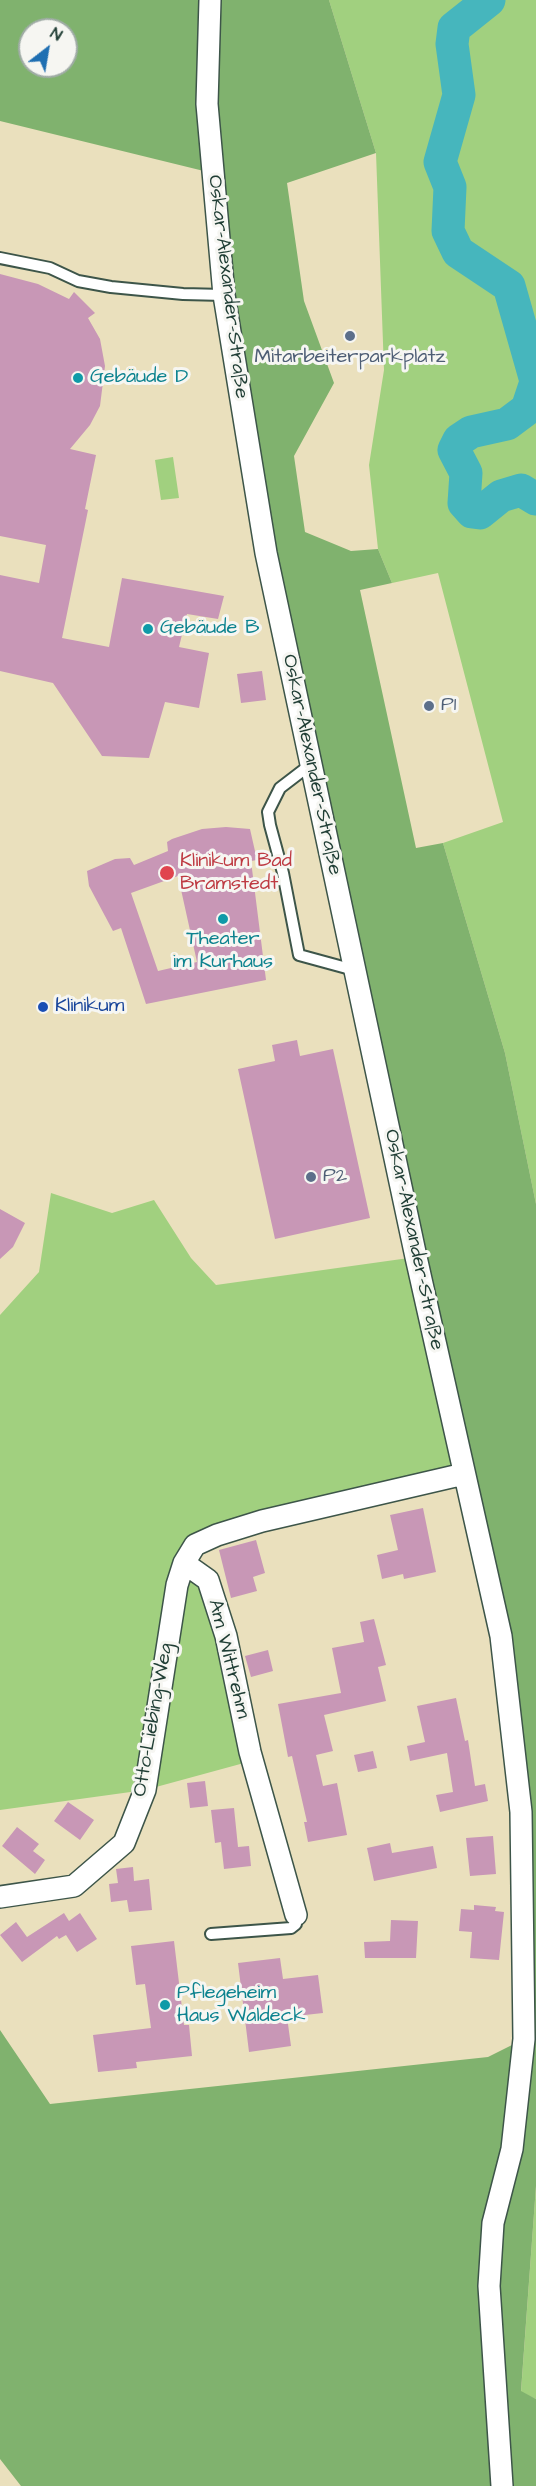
<!DOCTYPE html>
<meta charset="utf-8">
<style>
body{margin:0}
#map{position:relative;width:536px;height:2486px;overflow:hidden;background:#eae0bd;font-family:"Architects Daughter",sans-serif}
canvas{display:block}
.north{position:absolute;left:18px;top:18px;width:60px;height:60px;box-sizing:border-box;background:#f6f6f2;border:2px solid #a0aca6;border-radius:50%;rotate:31deg;font-size:16px;font-weight:700;line-height:24px;text-align:center;color:#1f3d34}
.north::after{content:'';display:block;margin:auto;width:21px;height:27px;background:#1f6fb2;clip-path:polygon(50% 0,100% 100%,50% 72%,0 100%)}
</style>
<div id="map">
<canvas width="536" height="2486"></canvas>
<div class="north">N</div>
</div>
<script>
const ctx = document.querySelector('canvas').getContext('2d');
ctx.lineJoin = 'round';
function paint(path, color) { ctx.fillStyle = color; ctx.fill(path, 'evenodd'); }
const toPath = rows => new Path2D(rows.map(r => 'M' + r).join(''));
function trace(path, color, width, dash) { ctx.strokeStyle = color; ctx.lineWidth = width; ctx.lineCap = dash ? 'butt' : 'round'; ctx.setLineDash(dash || []); ctx.stroke(path); }
function label(font, color, halo, rows, align = 'center') {
  ctx.font = font + ' "Architects Daughter",sans-serif'; ctx.lineWidth = 6; ctx.setLineDash([]); ctx.textBaseline = 'middle'; ctx.strokeStyle = halo; ctx.fillStyle = color; for (const [text, x, y, turn = 0] of rows) {
    ctx.save(); ctx.translate(x, y); ctx.rotate((+turn || 0) * Math.PI / 180); ctx.textAlign = isNaN(turn) ? turn : align; if (halo) ctx.strokeText(text, 0, 0); ctx.fillText(text, 0, 0); ctx.restore();
  }
}
paint(toPath([
 [329,0,536,0,536,1204,505,1053,443,843,503,822,438,573,392,583,378,549,369,465,384,370,376,153],
 [173,457,179,498,161,500,155,460],
 [51,1193,112,1213,154,1200,191,1258,216,1285,416,1257,457,1465,190,1539,204,1582,244,1763,145,1790,0,1810,0,1315,39,1272],
 [536,2186,536,2399,521,2392]
]), '#a1d07f');
paint(toPath([
 [0,0,329,0,376,153,287,183,304,301,334,383,294,456,305,532,351,551,378,549,392,583,360,590,416,848,443,843,505,1053,536,1204,536,2186,521,2391,536,2399,536,2486,21,2486,0,2459,0,2030,50,2104,488,2057,524,2039,501,1636,310,765,212,173,0,121],
 [30,30,66,30,66,66,30,66]
]), '#80b26e');
trace(toPath([
 [489,0,454,28,452,44,459,95,440,162,450,187,448,231,458,252,509,286,536,381],
 [536,382,527,409,507,424,471,432,459,440,454,450,466,473,464,503,472,512,480,513,501,496,521,490,536,499]
]), '#46b6bd', 33);
paint(toPath([
 [0,274,38,284,69,299,74,292,95,313,88,318,100,339,105,366,100,406,90,425,70,449,96,455,85,509,88,510,62,638,109,647,122,578,224,596,218,619,187,614,179,647,209,653,199,708,165,702,149,758,102,756,53,683,0,671,0,575,39,583,46,545,0,536],
 [262,671,266,700,241,703,237,674],
 [226,827,250,829,257,860,251,861,266,980,146,1004,121,928,113,931,89,886,87,871,115,859,130,858,134,865,168,851,167,842,172,839,202,829],
 [178,876,197,962,158,971,131,893],
 [297,1040,300,1056,333,1049,370,1218,275,1239,238,1069,275,1061,272,1045],
 [0,1209,25,1223,13,1247,0,1259],
 [423,1508,436,1572,404,1579,403,1574,382,1579,377,1555,398,1550,390,1515],
 [256,1540,265,1573,253,1577,257,1591,231,1598,219,1550],
 [374,1619,386,1665,378,1667,386,1701,324,1715,333,1751,316,1755,323,1786,337,1783,347,1835,308,1842,304,1822,307,1822,292,1756,288,1757,278,1704,341,1693,332,1648,364,1642,360,1622],
 [268,1650,273,1671,251,1677,245,1656],
 [456,1698,465,1741,468,1740,475,1786,485,1784,488,1801,440,1812,436,1795,453,1792,447,1753,410,1761,407,1746,425,1742,417,1706],
 [373,1751,377,1768,358,1772,354,1755],
 [205,1781,208,1806,190,1808,187,1783],
 [68,1802,94,1820,80,1840,54,1821],
 [234,1808,238,1847,249,1846,251,1866,224,1869,221,1842,215,1843,211,1810],
 [17,1827,39,1844,33,1851,45,1860,35,1874,2,1846],
 [493,1836,496,1874,470,1876,466,1838],
 [390,1843,392,1853,433,1846,437,1868,374,1881,367,1848],
 [133,1867,134,1881,149,1879,152,1910,129,1912,127,1900,111,1902,109,1884,118,1883,116,1869],
 [474,1905,496,1907,495,1911,504,1912,499,1960,470,1958,472,1932,459,1931,461,1909,474,1910],
 [64,1913,69,1921,80,1913,97,1939,77,1952,66,1935,59,1939,57,1936,22,1962,0,1935,16,1922,27,1937],
 [391,1920,418,1921,416,1958,365,1958,364,1942,390,1941],
 [174,1941,184,2025,189,2025,192,2056,136,2062,137,2068,98,2072,93,2035,151,2028,145,1984,136,1985,131,1946],
 [280,1958,283,1979,318,1975,323,2013,287,2017,291,2046,249,2052,238,1963]
]), '#c897b6');
const service = toPath([
 [0,258,50,268,78,281,111,287,183,294,224,295],
 [310,765,280,788,268,812,270,825,283,873,299,955,354,970],
 [211,1934,291,1928,296,1924,296,1915]
]);
const minor = toPath([
 [210,0,207,104,224,295,266,553,416,1257,501,1636,521,1812,524,2039,512,2149,493,2223,489,2286,502,2486],
 [184,1563,208,1580,226,1636,250,1752,296,1915],
 [0,1897,74,1886,124,1843,145,1790,177,1585,184,1563,195,1545,217,1535,262,1521,464,1474]
]);
trace(service, '#3d5549', 14);
trace(minor, '#3d5549', 24);
trace(service, '#fff', 10);
trace(minor, '#fff', 21);
for (const [x, y, r, color] of [
 [350,336,6,"#5c6f8a"],
 [78,378,6,"#0f9aa8"],
 [148,629,6,"#0f9aa8"],
 [429,706,6,"#5c6f8a"],
 [167,873,8,"#e0444e"],
 [223,919,6,"#0f9aa8"],
 [43,1007,6,"#1a4fb4"],
 [311,1177,6,"#5c6f8a"],
 [165,2005,6,"#0f9aa8"]
]) { const dot = new Path2D(); dot.arc(x, y, r, 0, 2 * Math.PI); ctx.fillStyle = color; ctx.fill(dot); trace(dot, '#f6f6f2', 2); }
label('20px', '#1f3d34', '#f6f6f2', [
 ["Oskar-Alexander-Straße",227,287,83],
 ["Oskar-Alexander-Straße",311,765,78],
 ["Oskar-Alexander-Straße",413,1240,78],
 ["Am Wittrehm",228,1659,76],
 ["Otto-Liebing-Weg",154,1720,-80]
]);
label('20px', '#4e5e75', '#f6f6f2', [
 ["Mitarbeiterparkplatz",350,358,"center"],
 ["P1",441,706],
 ["P2",323,1177]
], 'left');
label('20px', '#0d838f', '#f6f6f2', [
 ["Gebäude D",90,378],
 ["Gebäude B",160,629],
 ["Theater",223,940,"center"],
 ["im Kurhaus",223,963,"center"],
 ["Pflegeheim",177,1994],
 ["Haus Waldeck",177,2017]
], 'left');
label('20px', '#be3a42', '#f6f6f2', [
 ["Klinikum Bad",180,862],
 ["Bramstedt",180,885]
], 'left');
label('20px', '#164399', '#f6f6f2', [
 ["Klinikum",55,1007]
], 'left');
</script>
